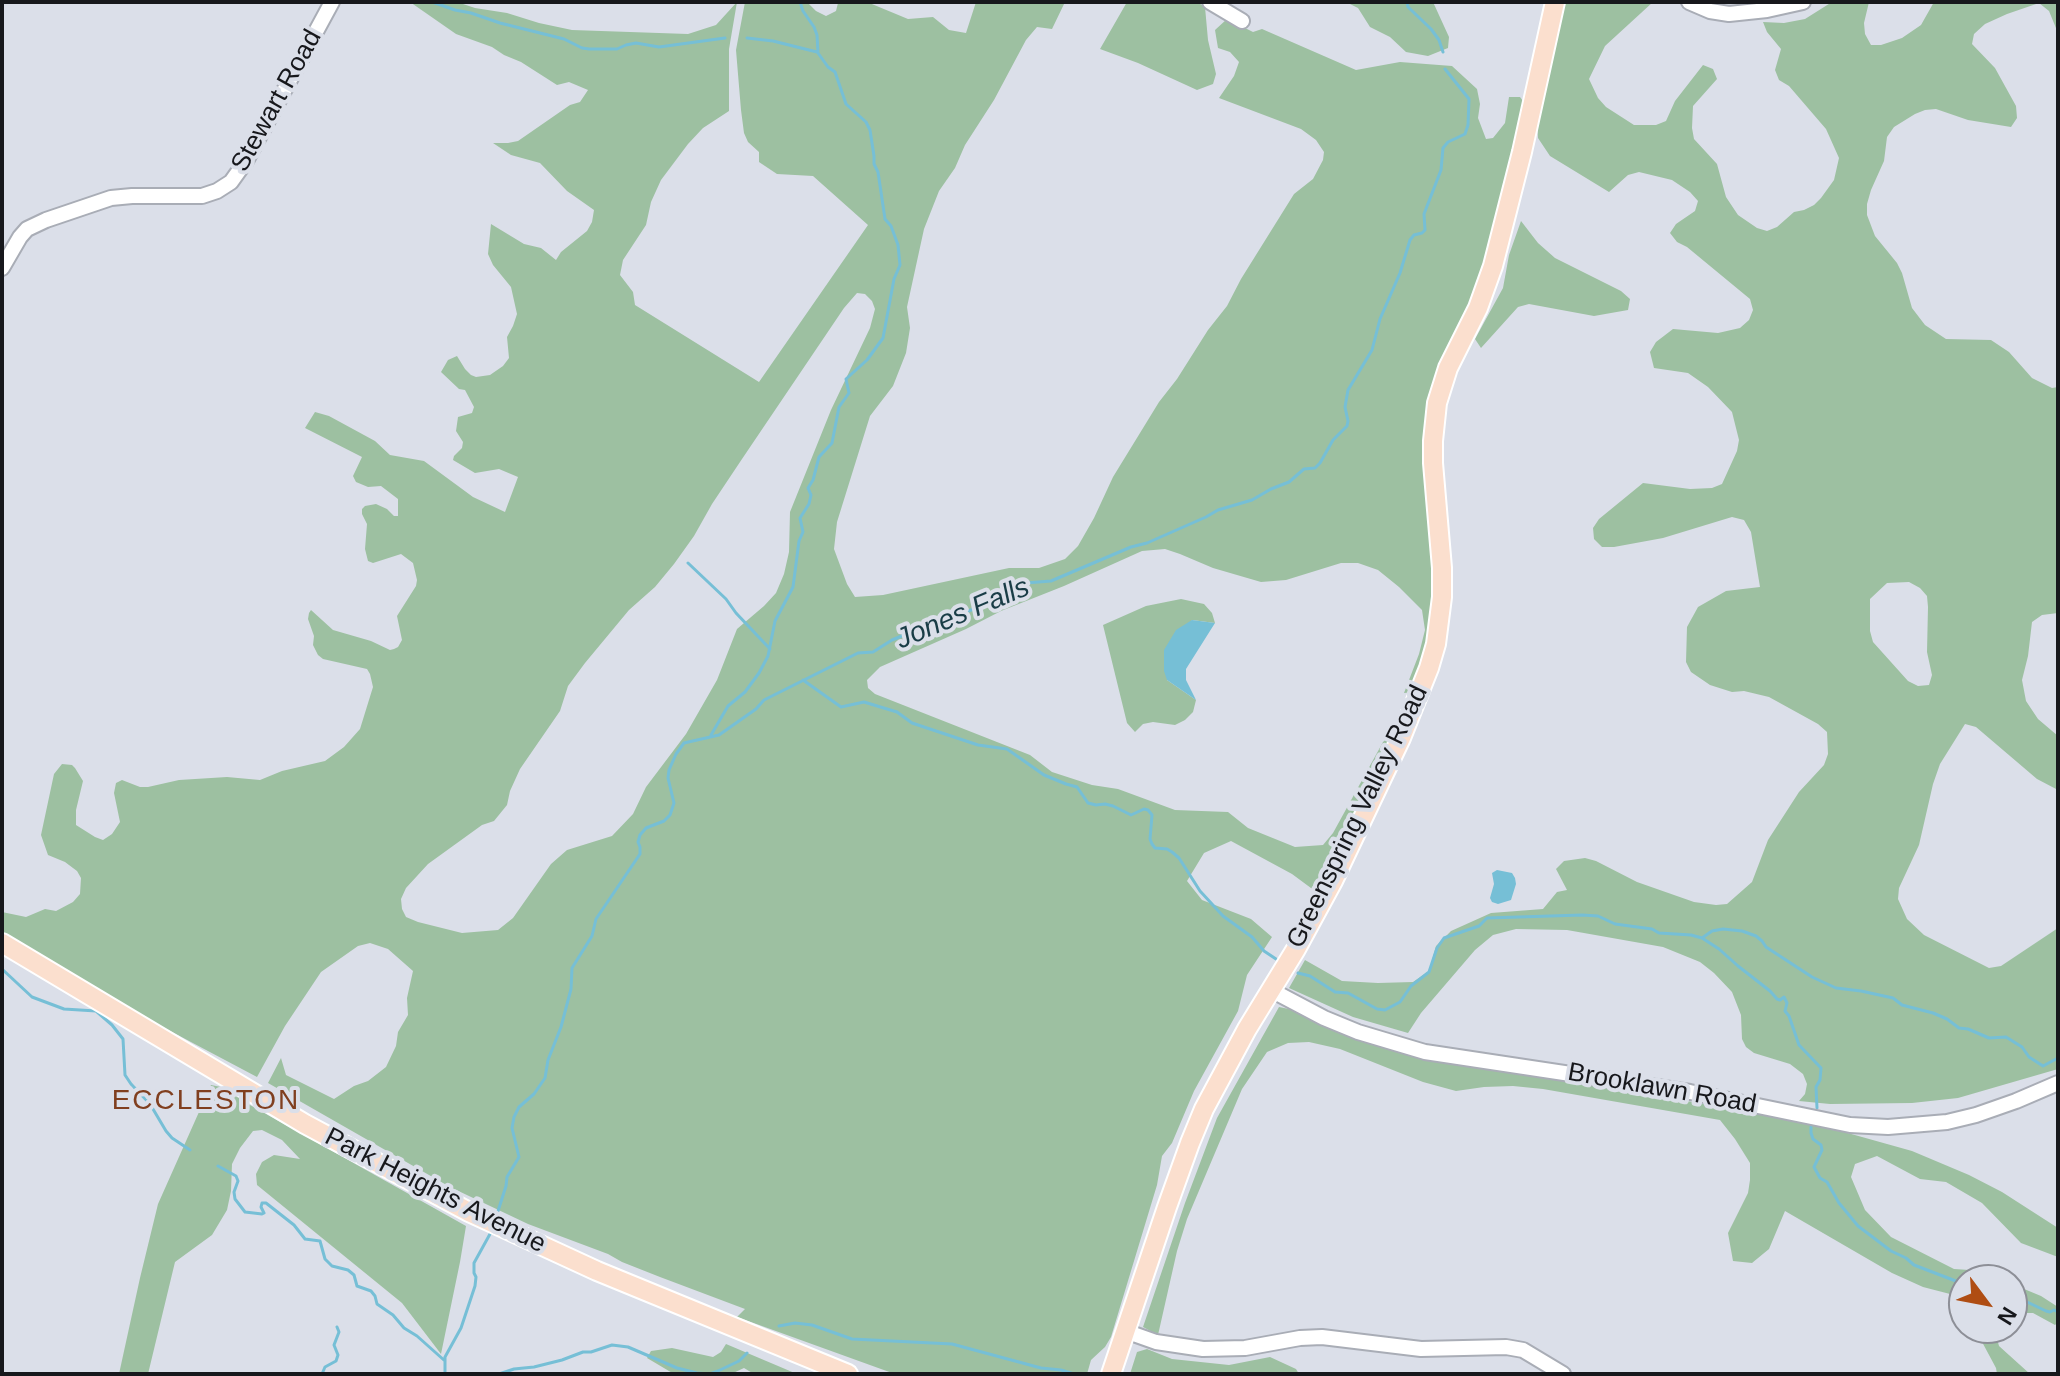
<!DOCTYPE html>
<style>
body{margin:0}
#map{position:relative;width:2060px;height:1376px;overflow:hidden;background:#dbdfe9;font-family:Arial,sans-serif}
canvas{display:block}
.frame{position:absolute;inset:0;border:4px solid #17181c;pointer-events:none}
.north{position:absolute;left:1948px;top:1264px;width:80px;height:80px;box-sizing:border-box;background:#dbdfe9;border:2px solid #8d8f97;border-radius:50%;rotate:122deg;font-size:22px;font-weight:700;line-height:32px;text-align:center;color:#17181c}
.north::after{content:'';display:block;margin:auto;width:28px;height:36px;background:#af4d13;clip-path:polygon(50% 0,100% 100%,50% 72%,0 100%)}
</style>
<div id="map">
<canvas width="2060" height="1376"></canvas>
<div class="frame"></div>
<div class="north">N</div>
</div>
<script>
const ctx = document.querySelector('canvas').getContext('2d');
ctx.lineJoin = 'round';
function paint(path, color) { ctx.fillStyle = color; ctx.fill(path, 'evenodd'); }
const toPath = rows => new Path2D(rows.map(r => 'M' + r).join(''));
function trace(path, color, width, dash) { ctx.strokeStyle = color; ctx.lineWidth = width; ctx.lineCap = dash ? 'butt' : 'round'; ctx.setLineDash(dash || []); ctx.stroke(path); }
function label(font, color, halo, rows, align = 'center') {
  ctx.font = font + ' Arial,sans-serif'; ctx.lineWidth = 8; ctx.setLineDash([]); ctx.textBaseline = 'middle'; ctx.strokeStyle = halo; ctx.fillStyle = color; for (const [text, x, y, turn = 0] of rows) {
    ctx.save(); ctx.translate(x, y); ctx.rotate((+turn || 0) * Math.PI / 180); ctx.textAlign = isNaN(turn) ? turn : align; if (halo) ctx.strokeText(text, 0, 0); ctx.fillText(text, 0, 0); ctx.restore();
  }
}
paint(toPath([
 [410,2,457,2,475,8,507,13,539,23,572,30,688,34,716,25,737,2,729,49,729,111,703,128,688,144,661,180,651,202,646,225,623,260,620,275,633,292,635,305,759,382,868,225,813,176,777,174,759,162,759,152,748,142,744,133,741,110,736,50,745,2,807,2,816,11,826,16,836,11,838,3,867,2,908,19,933,17,949,30,966,33,976,2,1065,2,1052,29,1037,27,1026,40,994,100,965,145,955,168,939,191,924,229,907,307,910,328,906,353,893,386,870,416,837,522,834,549,847,584,855,597,883,595,1009,568,1039,568,1065,559,1078,546,1094,518,1113,477,1159,402,1177,379,1208,330,1227,306,1241,279,1294,194,1313,179,1323,160,1324,152,1316,140,1301,129,1219,98,1234,76,1239,62,1230,52,1218,48,1215,30,1227,19,1253,32,1262,29,1356,70,1400,62,1452,66,1477,89,1480,104,1478,118,1486,139,1493,138,1505,123,1509,97,1520,97,1526,105,1480,284,1439,369,1436,609,1429,649,1413,692,1404,693,1419,654,1425,630,1422,610,1399,587,1378,570,1358,563,1341,563,1286,580,1261,582,1213,568,1180,554,1165,549,1142,551,1064,586,1001,611,966,629,880,667,867,680,868,688,875,694,1030,755,1052,772,1092,785,1118,789,1175,810,1228,812,1248,828,1295,847,1323,845,1333,833,1383,742,1395,730,1315,891,1292,874,1231,841,1204,853,1187,881,1202,900,1251,919,1272,937,1247,975,1238,1011,1194,1091,1172,1143,1162,1156,1157,1185,1111,1337,1105,1347,1091,1360,1087,1374,895,1374,881,1369,737,1317,745,1309,660,1277,622,1262,608,1254,528,1224,450,1187,268,1083,281,1058,286,1075,334,1099,354,1086,368,1081,386,1067,396,1046,398,1032,408,1015,407,998,413,971,388,949,370,943,358,946,321,972,285,1026,257,1077,140,1015,14,939,2,934,2,912,26,917,45,909,56,911,73,902,80,894,81,878,77,871,65,862,48,855,41,835,54,774,62,764,72,765,75,768,83,781,76,810,76,825,95,837,103,840,112,834,120,822,114,793,116,783,122,780,140,787,148,787,179,780,227,777,260,780,282,771,325,761,344,747,360,729,373,687,370,674,367,669,323,659,318,655,313,645,314,636,308,619,309,613,311,610,333,630,371,641,390,650,394,649,398,647,402,640,397,616,416,586,417,580,413,563,401,554,373,563,368,561,365,549,367,524,362,514,362,509,365,506,376,504,387,509,394,516,398,516,398,499,381,486,368,487,356,482,353,476,362,457,305,428,315,412,329,416,375,441,390,455,424,461,473,497,505,512,518,477,499,469,475,473,453,460,454,456,462,448,463,442,456,431,458,417,472,413,474,407,465,390,459,389,441,372,448,360,457,356,465,369,471,375,476,377,490,375,503,366,509,358,507,337,513,326,517,314,511,287,493,265,488,254,491,224,524,244,541,248,556,260,561,252,587,231,592,222,594,210,567,191,540,163,511,155,493,143,508,143,518,141,570,105,580,102,588,90,569,82,557,85,521,62,504,55,492,47,456,34],
 [857,293,865,294,872,301,875,309,870,328,831,410,790,512,789,552,784,574,776,593,764,606,737,629,717,680,686,734,646,787,633,814,612,836,567,850,551,864,513,918,498,930,462,933,418,922,406,917,402,909,401,899,406,888,428,864,482,825,494,821,507,805,510,791,520,769,560,711,568,686,585,663,629,610,655,587,674,564,694,536,712,504,742,459,844,308],
 [1127,2,1197,2,1205,7,1208,40,1216,74,1213,84,1197,90,1138,63,1100,49],
 [1346,2,1433,2,1449,37,1448,48,1428,56,1406,52,1390,37,1370,27,1358,8],
 [1562,2,1653,2,1605,46,1589,79,1598,98,1606,107,1634,125,1656,125,1666,121,1675,101,1703,65,1713,69,1717,79,1693,106,1692,128,1694,139,1717,164,1726,197,1738,215,1757,228,1767,231,1777,227,1794,212,1804,210,1814,205,1821,198,1834,180,1839,158,1826,129,1789,86,1779,80,1775,70,1781,49,1767,32,1763,22,1784,23,1805,19,1832,2,1869,2,1864,23,1865,34,1871,45,1881,45,1902,38,1921,25,1934,2,2058,2,2058,33,2049,11,2039,3,2007,14,1985,24,1974,34,1972,44,1995,68,2016,106,2017,118,2011,127,1968,120,1936,109,1925,110,1915,114,1894,127,1887,137,1884,161,1871,190,1867,204,1867,215,1875,236,1897,263,1902,273,1912,308,1925,325,1946,339,1991,340,2009,352,2032,378,2052,388,2058,387,2058,613,2042,615,2032,622,2028,656,2022,680,2026,701,2038,719,2058,736,2058,790,2037,779,1976,727,1965,724,1940,764,1933,784,1919,845,1899,888,1898,899,1907,919,1924,935,1989,968,2001,966,2058,928,2058,1069,1958,1098,1912,1103,1830,1104,1799,1101,1805,1094,1807,1084,1803,1074,1790,1064,1754,1053,1746,1047,1742,1039,1741,1015,1732,992,1714,973,1700,962,1663,947,1567,930,1516,929,1493,935,1475,950,1421,1013,1408,1033,1353,1017,1289,988,1305,960,1342,981,1378,983,1413,982,1429,971,1436,946,1451,931,1491,913,1543,909,1557,892,1567,890,1556,869,1564,861,1585,858,1596,861,1637,882,1694,902,1716,905,1727,904,1752,882,1768,840,1799,792,1824,765,1828,754,1827,732,1818,724,1769,697,1744,691,1732,692,1710,685,1691,672,1686,662,1687,627,1698,607,1726,591,1760,587,1751,532,1744,520,1732,517,1663,538,1614,547,1602,547,1594,539,1593,528,1599,519,1643,483,1690,489,1712,488,1722,484,1737,451,1739,440,1732,412,1708,387,1688,373,1654,368,1650,352,1656,342,1673,329,1718,333,1740,328,1749,320,1753,310,1750,299,1687,247,1677,242,1670,233,1676,224,1695,211,1698,201,1690,192,1672,180,1639,172,1628,175,1609,192,1550,156,1538,138,1537,120,1554,54],
 [1909,582,1920,588,1927,596,1928,607,1927,652,1932,675,1929,685,1918,686,1908,681,1873,642,1870,631,1870,599,1887,583],
 [1521,221,1538,243,1555,258,1621,291,1630,299,1628,310,1594,316,1529,304,1518,307,1481,348,1475,339,1503,288,1509,255],
 [1181,599,1204,604,1212,613,1215,623,1192,620,1167,680,1196,700,1193,712,1185,720,1175,725,1153,722,1143,724,1135,732,1127,723,1103,625,1146,606],
 [1279,1007,1289,1009,1372,1044,1461,1064,1723,1107,1837,1130,1912,1151,1969,1175,2002,1192,2058,1228,2058,1257,2021,1243,1982,1203,1946,1182,1920,1179,1877,1156,1855,1164,1851,1177,1865,1210,1891,1237,1954,1269,1985,1271,2003,1280,1964,1280,1964,1328,1994,1328,1999,1346,2030,1374,1997,1374,1996,1368,1981,1340,1957,1326,1957,1315,1950,1294,1923,1287,1892,1273,1785,1211,1769,1249,1752,1263,1733,1261,1728,1233,1748,1193,1750,1180,1750,1163,1735,1139,1720,1120,1543,1089,1513,1086,1484,1087,1456,1091,1423,1082,1340,1049,1309,1042,1288,1043,1267,1052,1242,1089,1187,1219,1177,1251,1158,1335,1143,1327,1185,1203,1217,1118],
 [211,1085,221,1087,250,1105,466,1226,460,1262,441,1354,402,1303,257,1185,256,1174,262,1162,274,1155,300,1159,282,1140,262,1130,253,1131,240,1148,232,1164,231,1191,227,1210,212,1235,175,1262,148,1374,119,1374,140,1278,158,1204],
 [2012,1284,2041,1296,2058,1307,2058,1322,2055,1325,2033,1313,2012,1313],
 [726,1344,797,1374,754,1374,744,1368,731,1374,674,1374,647,1358,651,1351,672,1348,713,1357,721,1352],
 [1147,1349,1172,1359,1229,1365,1270,1357,1296,1369,1299,1374,1130,1374,1137,1352]
]), '#9dc0a1');
paint(toPath([
 [1192,620,1215,623,1186,669,1186,680,1196,700,1167,680,1164,671,1164,650,1176,630],
 [1497,870,1512,873,1515,878,1516,884,1511,900,1498,904,1492,902,1490,898,1494,884,1492,873]
]), '#76bfd6');
trace(toPath([
 [432,2,455,10,471,13,500,23,564,39,582,48,589,49,617,49,626,45,636,43,659,47,725,38],
 [1407,2,1408,7,1431,29,1439,40,1443,52],
 [747,38,773,41,817,52],
 [688,563,726,599,736,613,770,649],
 [803,680,841,707,864,702,897,712,912,723,978,745,1007,749,1044,775,1066,784,1077,787,1088,803,1096,805,1105,804,1113,806,1131,815,1144,809,1148,810,1152,815,1150,839,1152,844,1155,848,1167,849,1172,852,1179,858,1200,891,1223,916,1252,937,1264,951,1276,959],
 [711,735,728,706,745,692,759,673,768,656,775,621,793,587,799,541,803,532,800,518,809,504,811,495,808,488,813,480,819,457,832,443,839,407,849,393,846,379,867,360,883,338,894,279,900,265,898,245,891,226,885,219,878,172,874,164,874,156,870,130,866,122,846,104,835,72,828,67,818,53,817,35,814,27,803,11,800,2],
 [1702,938,1719,949,1738,966,1770,991,1777,999,1780,1000,1784,997,1787,1003,1785,1011,1789,1016,1799,1045,1821,1068,1820,1080,1816,1087,1817,1108],
 [2,969,32,997,64,1009,96,1011,112,1025,123,1039,125,1075,131,1084,150,1104,166,1131,172,1138,190,1150],
 [1298,973,1310,976,1335,992,1348,993,1377,1009,1385,1010,1400,1002,1411,986,1429,972,1437,948,1444,938,1479,926,1487,918,1582,915,1598,916,1615,924,1652,929,1659,933,1691,935,1702,938,1712,931,1723,929,1742,931,1756,936,1762,941,1766,947,1812,977,1836,988,1861,991,1893,998,1902,1005,1933,1013,1947,1019,1959,1028,1968,1029,1989,1038,2006,1037,2022,1047,2029,1057,2043,1066,2058,1058],
 [1811,1127,1811,1133,1813,1139,1821,1145,1822,1150,1814,1167,1820,1178,1827,1182,1839,1203,1858,1226,1891,1251,1906,1258,1914,1265,1961,1283,1964,1282],
 [218,1166,236,1176,238,1181,234,1192,235,1199,245,1212,262,1214,264,1213,261,1207,262,1203,266,1203,294,1225,305,1239,320,1241,325,1259,332,1266,348,1270,354,1275,357,1286,371,1291,375,1296,377,1304,393,1315,404,1328,417,1336,445,1361],
 [498,1211,506,1186,507,1177,519,1157,512,1128,514,1117,519,1107,534,1094,545,1078,548,1060,561,1027,571,989,572,968,592,936,596,919,640,854,640,847,638,842,640,835,646,828,664,821,670,815,674,803,668,778,669,770,676,754,684,743,719,735,756,709,764,700,858,653,873,652,892,640,926,626,1005,598,1018,586,1026,583,1051,581,1131,547,1147,543,1206,517,1218,510,1252,500,1271,489,1289,482,1304,469,1315,468,1320,463,1333,440,1347,426,1348,421,1345,407,1348,390,1372,350,1380,319,1400,273,1410,240,1414,235,1422,233,1425,230,1424,214,1441,170,1443,148,1448,142,1465,134,1468,125,1469,99,1445,69],
 [2012,1293,2025,1301,2046,1311,2050,1312,2054,1310,2058,1312],
 [779,1326,795,1323,812,1325,852,1339,952,1344,1041,1368,1061,1370,1074,1374],
 [322,1374,325,1367,336,1361,338,1355,334,1345,339,1332,337,1327],
 [445,1374,445,1357,461,1328,475,1286,476,1277,474,1273,474,1263,490,1234],
 [499,1374,514,1369,534,1367,562,1360,583,1352,591,1352,612,1345,628,1347,677,1368,697,1373,710,1374,718,1371,739,1361,747,1353]
]), '#76bfd6', 3);
const minor = toPath([
 [1210,2,1242,21],
 [1689,2,1710,11,1729,14,1767,10,1803,2],
 [2,268,20,237,27,229,46,220,111,198,132,196,202,196,217,191,231,182,246,161,332,2],
 [1271,990,1324,1018,1358,1032,1425,1052,1690,1092,1850,1125,1888,1127,1947,1122,1976,1115,2016,1101,2058,1083],
 [1125,1331,1156,1342,1203,1349,1245,1348,1300,1338,1322,1337,1421,1349,1506,1347,1523,1350,1563,1374]
]);
const major = toPath([
 [2,943,305,1124,469,1212,597,1271,848,1374],
 [1111,1374,1167,1207,1190,1143,1204,1109,1247,1029,1296,949,1333,881,1401,738,1429,668,1436,644,1442,597,1442,568,1433,463,1433,441,1437,403,1448,368,1478,308,1493,266,1522,152,1555,2]
]);
trace(minor, '#a9adb6', 18);
trace(major, '#fff', 22);
trace(minor, '#fff', 14);
trace(major, '#fbdfce', 18);
label('26px', '#17181c', '#dbdfe9', [
 ["Stewart Road",277,101,-61],
 ["Greenspring Valley Road",1358,817,-64],
 ["Brooklawn Road",1662,1089,10],
 ["Park Heights Avenue",435,1191,27]
]);
label('italic 28px', '#193c46', '#dbdfe9', [
 ["Jones Falls",963,614,-23]
]);
ctx.letterSpacing = '2px';
label('28px', '#803f1f', '#dbdfe9', [
 ["ECCLESTON",206,1101]
]);
ctx.letterSpacing = '0px';
</script>
